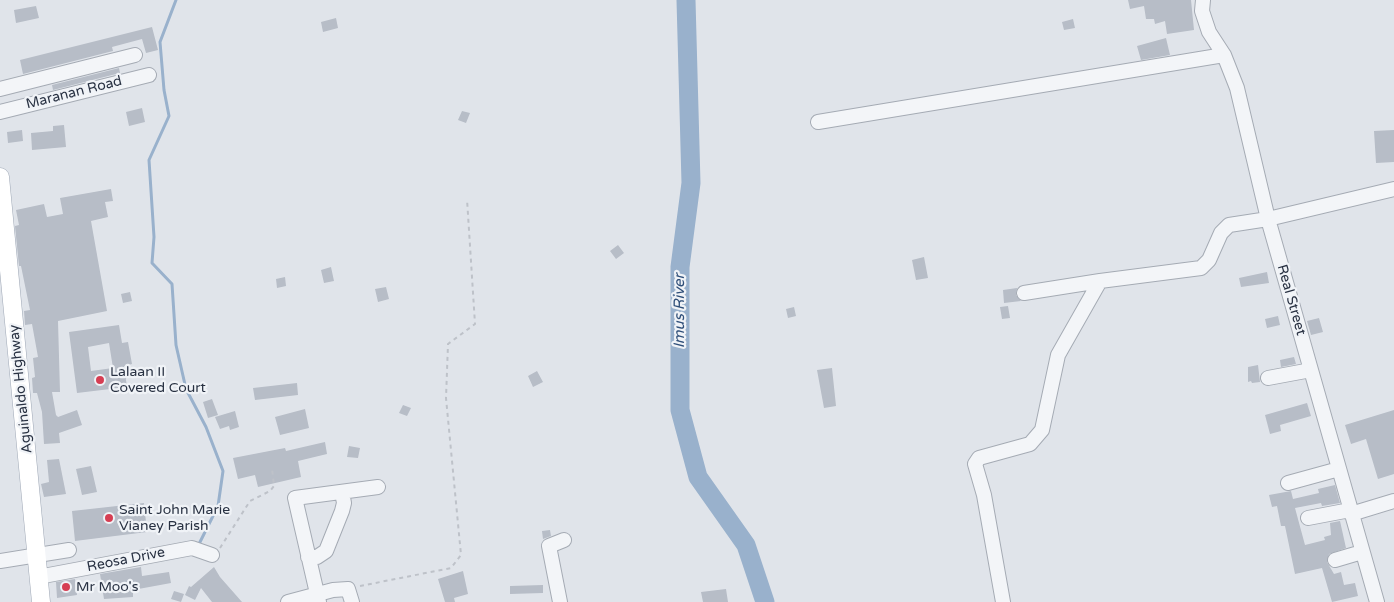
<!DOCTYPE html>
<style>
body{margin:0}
canvas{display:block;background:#e0e4ea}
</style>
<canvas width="1394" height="602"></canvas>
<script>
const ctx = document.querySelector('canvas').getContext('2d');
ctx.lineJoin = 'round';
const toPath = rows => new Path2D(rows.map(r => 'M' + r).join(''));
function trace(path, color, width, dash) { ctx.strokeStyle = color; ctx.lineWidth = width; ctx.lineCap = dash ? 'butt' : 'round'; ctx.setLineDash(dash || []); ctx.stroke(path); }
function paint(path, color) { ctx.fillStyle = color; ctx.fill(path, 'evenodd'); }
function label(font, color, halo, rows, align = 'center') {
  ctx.font = font + ' "Varela Round",sans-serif'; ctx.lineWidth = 4.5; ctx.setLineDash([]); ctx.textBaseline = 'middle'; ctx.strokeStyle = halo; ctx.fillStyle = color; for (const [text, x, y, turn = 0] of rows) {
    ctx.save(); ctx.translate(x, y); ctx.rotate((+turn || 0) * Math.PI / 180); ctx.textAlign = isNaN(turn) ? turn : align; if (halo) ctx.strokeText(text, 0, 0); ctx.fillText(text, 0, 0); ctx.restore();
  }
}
trace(toPath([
 [176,0,160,42,164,90,169,116,149,160,154,237,152,263,172,284,176,345,186,389,206,427,223,471,218,506,199,544]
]), '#99b1cc', 3);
trace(toPath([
 [686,0,691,183,680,267,680,410,698,477,746,545,765,602]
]), '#99b1cc', 19);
paint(toPath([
 [1128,0,1191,0,1194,30,1167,34,1165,21,1155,24,1154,19,1146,19,1144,6,1130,9],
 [36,6,39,18,16,23,14,10],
 [336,18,338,28,323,32,321,22],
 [1073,19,1075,28,1064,30,1062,22],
 [152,27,158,50,146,53,142,39,112,47,113,51,23,74,20,60],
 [1166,38,1170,55,1141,60,1137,46],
 [119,68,120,73,53,90,52,85],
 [142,108,145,122,129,126,126,112],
 [462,111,470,113,466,123,458,120],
 [64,125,66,147,32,150,31,133,53,131,53,126],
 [22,130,23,141,8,143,7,132],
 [1394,130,1394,162,1376,163,1374,131],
 [111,189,113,201,105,202,108,217,91,221,107,311,58,321,60,392,52,392,56,415,58,417,77,410,82,425,59,433,60,443,44,444,42,412,37,393,33,393,32,378,35,377,33,358,38,357,32,324,25,325,24,311,30,310,21,266,19,266,15,226,19,225,16,210,44,204,47,217,63,214,60,198],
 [618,245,624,253,616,259,610,251],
 [924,257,928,278,916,280,912,260],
 [331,267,334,281,324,283,321,270],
 [1267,272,1269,283,1241,287,1239,278],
 [285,277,286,286,277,288,276,279],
 [386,287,389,299,378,302,375,289],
 [1017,288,1016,295,1021,301,1004,303,1003,290],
 [130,292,132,301,123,303,121,294],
 [1008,306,1010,318,1002,319,1000,307],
 [794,307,796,316,788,318,786,309],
 [1278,316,1280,325,1267,328,1265,319],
 [1319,318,1323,332,1311,335,1307,321],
 [119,325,122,343,128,342,132,364,124,366,127,387,77,393,69,332],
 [109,343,113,368,91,371,88,347],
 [1294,357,1296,364,1281,367,1280,360],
 [1258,365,1260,382,1252,383,1251,381,1248,382,1248,367],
 [832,368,836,406,824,408,817,370],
 [537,371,543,382,533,387,528,376],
 [297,383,298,395,255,400,253,388],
 [212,399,218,415,208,418,203,402],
 [1307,403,1311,416,1280,425,1281,431,1270,434,1265,415],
 [403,405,411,408,407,416,399,413],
 [305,409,309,428,280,435,275,417],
 [1394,410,1394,474,1378,479,1366,439,1351,444,1345,425],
 [235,411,239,427,230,430,229,426,220,429,215,417],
 [325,442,327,454,298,461,301,477,258,487,255,475,238,479,233,458,285,448,286,451],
 [349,446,360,448,358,458,347,457],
 [59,459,66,494,44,497,41,484,49,482,47,460],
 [91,466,97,492,82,495,76,469],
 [1335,485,1340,503,1322,506,1321,503,1295,508,1305,545,1325,540,1324,537,1331,535,1330,523,1340,521,1346,548,1329,554,1327,562,1334,574,1341,572,1344,585,1355,583,1358,596,1332,602,1322,568,1295,574,1285,526,1281,526,1277,506,1272,507,1269,495,1291,491,1293,499,1319,493,1318,489],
 [144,503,147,532,75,541,72,511],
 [550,530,551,536,543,539,542,531],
 [141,567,142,576,169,572,171,583,133,590,133,597,104,599,100,574],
 [214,567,220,577,242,602,212,602,201,588,195,600,185,595,189,586,191,587],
 [463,571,468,594,454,598,455,602,445,602,438,579],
 [75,579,77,595,57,598,56,582],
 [543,585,543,593,510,594,510,586],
 [726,589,728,602,703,602,701,592],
 [174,591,184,594,181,602,171,599]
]), '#b7bdc7');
const minor = toPath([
 [1203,0,1202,11,1209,32,1224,55,1237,88,1268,219,1377,602],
 [0,89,135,55],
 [0,112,149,75],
 [818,122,1224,55],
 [1024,293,1100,281],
 [1268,378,1311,370],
 [1288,483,1339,469],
 [1351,514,1394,501],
 [1308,518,1350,510],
 [308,557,317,557,326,551,342,511,344,503,342,492],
 [1335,560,1362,552],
 [0,561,69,550],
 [38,577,192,548,212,555],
 [288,602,333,590,348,589,352,602],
 [319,602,295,498,378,487],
 [560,602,549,546,564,540],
 [1003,602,984,495,975,464,979,458,1030,444,1042,430,1058,355,1100,281,1201,268,1209,260,1221,233,1229,225,1268,219,1394,189]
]);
const major = toPath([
 [0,177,41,602]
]);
trace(minor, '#a5abb4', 16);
trace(major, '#9fa8b6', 19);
trace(toPath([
 [220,548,250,501,270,491,274,486,272,468],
 [360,586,451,568,461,555,446,398,448,344,475,324,467,199]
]), '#bec2c9', 2, [4, 4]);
trace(minor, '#f3f5f8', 14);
trace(major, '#fff', 18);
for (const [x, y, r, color] of [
 [100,380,5,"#d63e53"],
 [109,518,5,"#d63e53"],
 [66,587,5,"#d63e53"]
]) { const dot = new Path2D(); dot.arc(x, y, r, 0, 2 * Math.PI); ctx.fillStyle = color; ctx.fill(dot); trace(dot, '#f0f3f7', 2); }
label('14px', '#283142', '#f0f3f7', [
 ["Maranan Road",74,93,-14],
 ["Real Street",1291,300,74],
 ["Aguinaldo Highway",21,389,-96],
 ["Reosa Drive",126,560,-11]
]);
label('14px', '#283142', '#f0f3f7', [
 ["Lalaan II",110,372],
 ["Covered Court",110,388],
 ["Saint John Marie",119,510],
 ["Vianey Parish",119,526],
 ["Mr Moo's",76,587]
], 'left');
label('italic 15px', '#2f4f79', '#f0f3f7', [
 ["Imus River",680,311,-90]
]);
</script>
